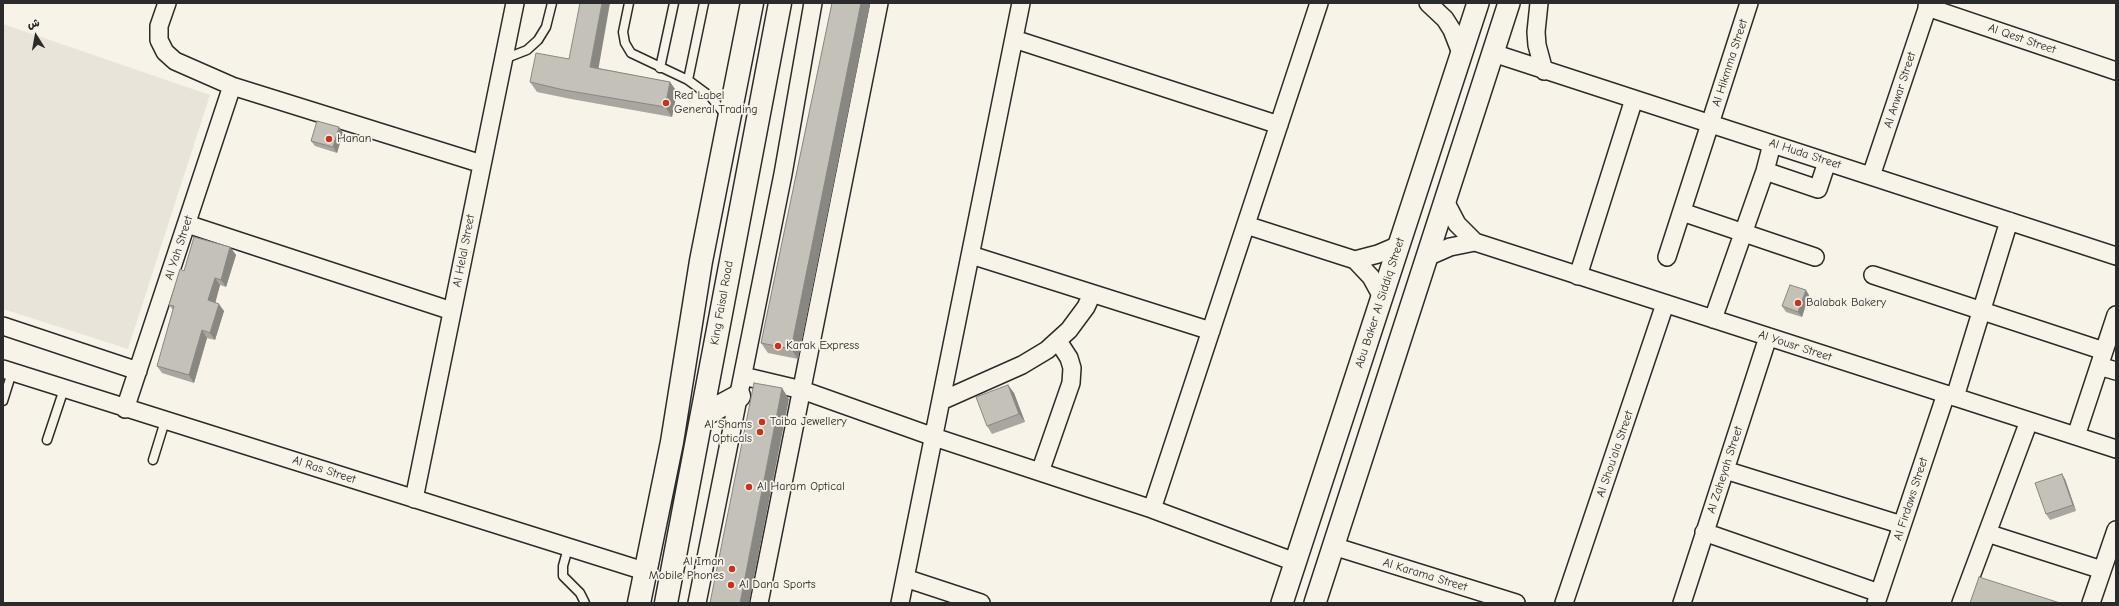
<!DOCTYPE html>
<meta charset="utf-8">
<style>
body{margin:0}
#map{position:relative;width:2119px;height:606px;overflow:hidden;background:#f7f3e8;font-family:"Comic Neue","Playpen Sans Arabic",sans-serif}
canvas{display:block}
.frame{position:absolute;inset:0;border:4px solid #2b2b2b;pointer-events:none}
.north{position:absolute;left:16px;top:16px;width:40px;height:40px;-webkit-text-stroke:3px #f7f3e8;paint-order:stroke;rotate:349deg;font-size:11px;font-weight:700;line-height:16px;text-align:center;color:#2b2b2b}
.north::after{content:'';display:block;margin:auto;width:14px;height:18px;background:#2b2b2b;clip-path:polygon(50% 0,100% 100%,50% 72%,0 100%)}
</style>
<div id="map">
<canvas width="2119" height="606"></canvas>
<div class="frame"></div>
<div class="north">ش</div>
</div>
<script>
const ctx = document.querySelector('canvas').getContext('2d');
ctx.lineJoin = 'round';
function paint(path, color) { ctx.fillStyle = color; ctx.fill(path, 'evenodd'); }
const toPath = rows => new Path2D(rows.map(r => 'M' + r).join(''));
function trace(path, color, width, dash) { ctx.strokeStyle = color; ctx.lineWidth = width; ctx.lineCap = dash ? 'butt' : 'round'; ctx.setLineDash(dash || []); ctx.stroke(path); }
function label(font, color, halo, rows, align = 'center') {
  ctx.font = font + ' "Comic Neue",sans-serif'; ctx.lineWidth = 3.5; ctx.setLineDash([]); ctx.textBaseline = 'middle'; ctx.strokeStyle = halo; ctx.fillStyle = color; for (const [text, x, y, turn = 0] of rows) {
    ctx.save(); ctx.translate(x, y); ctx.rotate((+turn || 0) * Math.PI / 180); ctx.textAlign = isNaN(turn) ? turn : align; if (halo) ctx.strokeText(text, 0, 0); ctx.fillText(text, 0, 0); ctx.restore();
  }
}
paint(toPath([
 [3,24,210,95,128,349,3,309]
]), '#e8e4da');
const service = toPath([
 [629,3,623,32,625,43,631,53,688,80,711,97,726,116],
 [504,59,527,50,538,40,546,27,552,3],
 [660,68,674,3],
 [688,80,704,3],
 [3,401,12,372],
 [47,440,64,389],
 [153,460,165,421],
 [568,548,563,566,563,576,580,593,585,603]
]);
const minor = toPath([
 [167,3,159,26,159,40,165,52,175,61,232,86,482,164],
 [1428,3,1445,19,1452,30,1461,53],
 [1539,3,1536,32,1537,45,1544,71],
 [1927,7,2116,71],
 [1014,39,1279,125],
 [1493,53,2116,256],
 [1765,171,1818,189,1827,162],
 [1871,176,1929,3],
 [1445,201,1457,224,1475,242,2116,449],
 [1682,212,1815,257],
 [187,224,452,311],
 [1246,225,1355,260,1371,277,1382,297],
 [971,255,1211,331],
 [1427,257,1450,247,1475,242],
 [1667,257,1749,3],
 [1355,260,1378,254,1399,245],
 [1873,275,2104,351],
 [1578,276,1634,99],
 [1713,319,1765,171,1772,144],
 [3,326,138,371],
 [2099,366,2116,371],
 [3,369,644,571],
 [743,376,802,390,934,437,1152,509,1295,562],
 [1955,397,2009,221],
 [941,401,1022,365,1047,350,1069,330,1086,307,1092,294],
 [125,409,232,86],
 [2076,436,2116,315],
 [1725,470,1902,525],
 [1040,472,1071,383,1072,368,1069,358,1058,341],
 [414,499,515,3],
 [1152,509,1319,3],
 [1704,532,1879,593],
 [1987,533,2102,570],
 [1333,546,1516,603],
 [905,578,981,603],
 [697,603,783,174,813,3],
 [759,603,879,3],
 [900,603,1021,3],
 [1564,603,1665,304],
 [1682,603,1768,337],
 [1876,603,1946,394],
 [1961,603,2029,421],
 [2091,603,2116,530]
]);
const tertiary = toPath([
 [1282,603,1478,3],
 [1315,603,1509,3]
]);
const primary = toPath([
 [702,416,739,396],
 [639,603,672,442,701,261,752,3],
 [666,603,780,3]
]);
trace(service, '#2b2b2b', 11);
trace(minor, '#2b2b2b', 20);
trace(tertiary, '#2b2b2b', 24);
trace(primary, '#2b2b2b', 25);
trace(service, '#f7f3e8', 8);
trace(minor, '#f7f3e8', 17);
trace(tertiary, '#f7f3e8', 21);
trace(primary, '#f7f3e8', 22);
paint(toPath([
 [832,3,870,3,798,359,768,353,761,343],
 [598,68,670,82,677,92,672,117,571,99,537,92,530,82],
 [343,133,337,153,315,146,311,141],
 [230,247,236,255,226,287,220,285,215,302,224,311,215,340,207,338,194,383,162,373,157,366,173,310,169,305,184,271],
 [1809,295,1802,317,1786,312,1782,306],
 [1008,385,1014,393,1025,422,992,434,987,426],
 [2065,479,2076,511,2050,520,2046,514]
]), '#a9a69f');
paint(toPath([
 [602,3,610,3,597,77,590,67],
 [861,3,870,3,798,359,791,349],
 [670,82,677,92,672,117,665,107],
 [339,127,343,133,337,153,333,147],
 [230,247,236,255,226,287,221,280],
 [215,278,220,285,214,308,208,300],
 [1806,290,1809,295,1802,317,1798,312],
 [219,304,224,311,215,340,210,333],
 [202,330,207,338,194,383,189,375],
 [1008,385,1014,393,1025,422,1019,414],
 [782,388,789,399,749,603,740,603],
 [2062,474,2065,479,2076,511,2073,505]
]), '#898782');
const building = toPath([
 [580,3,602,3,590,67,670,82,665,107,564,90,530,82,536,53,569,59,580,3],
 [832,3,861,3,791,349,761,343,832,3],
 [317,121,339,127,333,147,311,141,317,121],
 [194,237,230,247,221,280,215,278,208,300,219,304,210,333,202,330,189,375,157,366,174,306,169,305,180,269,184,271,194,237],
 [1790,285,1806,290,1798,312,1782,306,1790,285],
 [754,383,782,388,740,603,710,603,754,383],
 [1008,385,1019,414,987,426,976,397,1008,385],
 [2062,474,2073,505,2046,514,2035,483,2062,474],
 [1979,577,2060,603,1970,603,1979,577]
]);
paint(building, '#c4c1b9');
trace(building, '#898782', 1);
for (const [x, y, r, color] of [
 [666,103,4,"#c8321e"],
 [329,139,4,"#c8321e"],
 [1798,303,4,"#c8321e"],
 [778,346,4,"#c8321e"],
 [762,422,4,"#c8321e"],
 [760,432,4,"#c8321e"],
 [749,487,4,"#c8321e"],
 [732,569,4,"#c8321e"],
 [731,585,4,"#c8321e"]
]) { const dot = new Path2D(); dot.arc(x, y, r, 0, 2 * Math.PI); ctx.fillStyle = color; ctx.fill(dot); trace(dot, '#f7f3e8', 1.5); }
label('12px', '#2b2b2b', '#f7f3e8', [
 ["Al Qest Street",2022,39,19],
 ["Al Hikmma Street",1730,63,-72],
 ["Al Anwar Street",1900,90,-72],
 ["Al Huda Street",1805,154,18],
 ["Al Yah Street",179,248,-72],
 ["Al Helal Street",464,251,-79],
 ["King Faisal Road",722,303,-80],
 ["Abu Baker Al Siddiq Street",1380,303,-72],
 ["Al Yousr Street",1795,346,18],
 ["Al Shou'ala Street",1615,454,-71],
 ["Al Ras Street",324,470,18],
 ["Al Zaheyah Street",1725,470,-72],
 ["Al Firdaws Street",1911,499,-72],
 ["Al Karama Street",1425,575,17]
]);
label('12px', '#2b2b2b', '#f7f3e8', [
 ["Red Label",674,96],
 ["General Trading",674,110],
 ["Hanan",337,139],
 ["Balabak Bakery",1806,303],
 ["Karak Express",786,346],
 ["Taiba Jewellery",770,422],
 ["Al Shams",752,425,"right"],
 ["Opticals",752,439,"right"],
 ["Al Haram Optical",757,487],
 ["Al Iman",724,562,"right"],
 ["Mobile Phones",724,576,"right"],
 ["Al Dana Sports",739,585]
], 'left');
</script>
